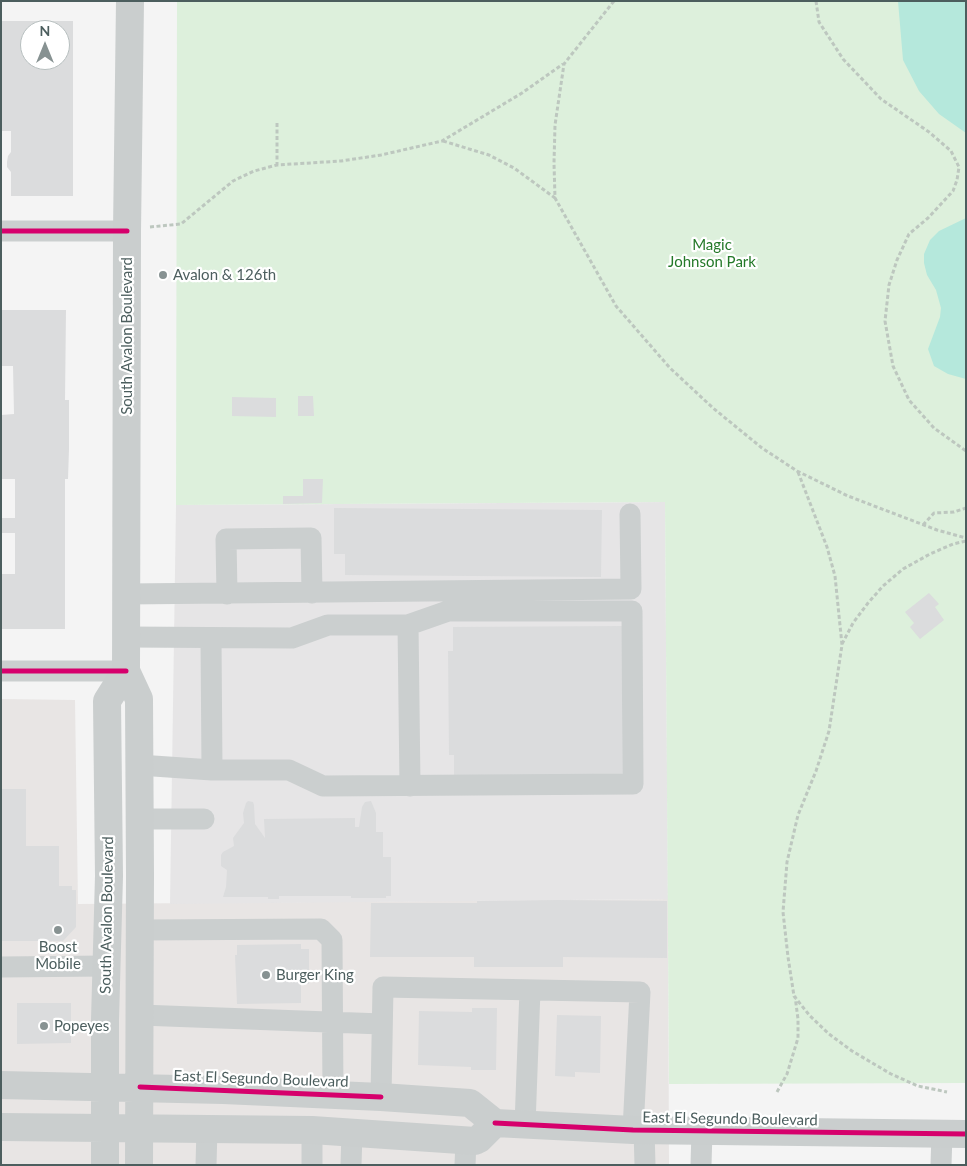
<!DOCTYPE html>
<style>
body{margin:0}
#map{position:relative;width:967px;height:1166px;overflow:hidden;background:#f4f4f4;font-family:Lato,sans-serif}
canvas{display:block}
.frame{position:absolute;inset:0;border:2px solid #4c5e5e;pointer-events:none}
.north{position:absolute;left:20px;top:20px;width:50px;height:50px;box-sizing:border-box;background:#fff;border:1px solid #b7bfbf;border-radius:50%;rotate:0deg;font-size:14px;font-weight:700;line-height:20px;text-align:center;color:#4c5e5e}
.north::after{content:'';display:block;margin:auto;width:18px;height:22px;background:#879292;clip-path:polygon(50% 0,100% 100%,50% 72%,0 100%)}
</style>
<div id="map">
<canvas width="967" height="1166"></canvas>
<div class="frame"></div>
<div class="north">N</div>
</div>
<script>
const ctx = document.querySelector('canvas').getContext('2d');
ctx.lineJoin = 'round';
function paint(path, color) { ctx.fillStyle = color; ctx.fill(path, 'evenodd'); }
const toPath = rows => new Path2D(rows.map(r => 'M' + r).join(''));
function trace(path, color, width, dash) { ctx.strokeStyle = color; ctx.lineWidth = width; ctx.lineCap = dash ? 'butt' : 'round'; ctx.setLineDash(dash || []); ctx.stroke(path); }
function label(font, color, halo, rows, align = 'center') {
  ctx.font = font + ' Lato,sans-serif'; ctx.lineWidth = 4.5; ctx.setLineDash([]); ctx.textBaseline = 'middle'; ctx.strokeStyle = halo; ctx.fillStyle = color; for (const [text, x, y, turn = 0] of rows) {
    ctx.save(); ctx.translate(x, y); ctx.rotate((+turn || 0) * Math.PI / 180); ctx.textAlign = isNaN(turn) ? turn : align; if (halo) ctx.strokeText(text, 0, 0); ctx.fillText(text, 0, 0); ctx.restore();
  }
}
paint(toPath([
 [1,699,75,700,78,904,668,899,669,1165,1,1165]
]), '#e8e5e4');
paint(toPath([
 [665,502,668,899,170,904,176,505]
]), '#e6e5e6');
paint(toPath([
 [177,1,966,1,966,1083,669,1084,665,502,176,505]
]), '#ddf0dc');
paint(toPath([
 [898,1,966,1,966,133,939,114,919,91,903,60],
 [966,218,966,379,948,374,934,366,928,349,940,317,941,308,936,290,927,275,924,263,924,254,930,240,939,231]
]), '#b5e8dc');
paint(toPath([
 [1,21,73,21,73,196,11,196,11,172,7,167,7,162,8,156,11,152,11,131,1,131],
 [30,30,60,30,60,60,30,60],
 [1,310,66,310,65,400,69,400,69,449,68,479,65,479,65,629,1,629,1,574,15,574,15,533,1,533,1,518,15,518,15,479,1,479,1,415,14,414,13,366,1,366],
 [298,396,313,396,314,416,298,416],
 [232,397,276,398,276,417,232,416],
 [303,479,323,479,322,503,283,504,283,496,303,496],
 [334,508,602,510,601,577,345,575,345,554,334,554],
 [929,593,939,604,935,607,944,620,920,639,910,627,914,623,905,612],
 [622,626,622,776,454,777,454,755,449,755,448,651,453,651,453,627],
 [1,789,26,789,26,846,59,846,59,886,72,886,72,890,76,890,76,927,63,941,1,941],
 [248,801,253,802,254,805,255,824,265,838,264,819,355,818,355,827,359,827,362,807,365,802,371,801,376,813,376,832,383,832,383,857,391,857,391,896,386,896,386,898,351,898,351,896,279,896,279,899,268,899,268,897,223,897,226,887,227,870,221,866,221,855,223,852,234,846,233,838,244,823,243,813,246,803],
 [558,900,667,901,667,958,563,957,563,967,474,967,474,957,370,957,371,903,477,903,477,901],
 [301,944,301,949,309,949,309,984,301,984,301,1003,237,1004,235,955,237,955,237,945],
 [17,1003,71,1003,71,1043,17,1044],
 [472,1008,497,1008,496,1070,471,1070,471,1067,418,1065,419,1011,472,1012],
 [557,1015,601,1016,600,1073,575,1072,575,1077,555,1076]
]), '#dbdcdd');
trace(toPath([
 [614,1,564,64,555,125,554,163,555,198,616,306,670,368,713,408,762,448,797,471,848,496,937,530,966,538],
 [816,1,819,22,843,59,881,99,929,132,951,151,959,167,957,180,953,191,928,218,909,234,897,260,889,285,885,321,893,366,909,400,934,428,966,451],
 [277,123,277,165],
 [443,141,489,155,514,168,555,198],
 [150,227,181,224,233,181,254,171,277,165,341,161,381,155,442,141,522,93,563,64],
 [798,472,827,547,835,576,842,645,829,731,816,771,798,815,787,862,783,912,788,957,794,996,810,1016,829,1034,852,1051,891,1074,918,1086,947,1092],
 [923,525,934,513,954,512,966,508],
 [842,644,853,623,868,603,883,586,903,569,930,554,953,544,966,541],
 [777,1092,787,1074,798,1038,798,1019,795,996]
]), '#bdc7bf', 3, [4, 2.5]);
trace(toPath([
 [1,231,127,231],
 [126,594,631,589,630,514],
 [227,594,226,539,311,538,312,593],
 [408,625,410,786],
 [126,637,292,638,328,625,408,625,448,611,632,611,633,784,323,786,289,770,212,770,139,765],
 [211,639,212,770],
 [1,671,126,671],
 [140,819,204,819],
 [139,930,321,929,332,940,333,1095],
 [1,967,106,966],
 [140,1015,382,1024],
 [381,1097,383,987,640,992,633,1130],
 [525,1125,530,990],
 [644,1130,645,1165],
 [206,1165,207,1129],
 [312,1165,312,1130],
 [351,1165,352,1133],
 [465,1165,466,1141],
 [701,1165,702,1131],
 [941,1165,942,1134]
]), '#cbcfcf', 21);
trace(toPath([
 [130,1,127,231,126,671,139,699,140,875,139,1165],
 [1,1085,223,1090,381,1097,470,1103,495,1123,633,1130,966,1134],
 [1,1127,312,1130,475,1141,479,1139,495,1123],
 [105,1165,105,1020,109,876,107,701,126,671]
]), '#cacece', 28);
trace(toPath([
 [1,231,127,231],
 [1,671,126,671],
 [140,1087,381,1097],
 [495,1123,633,1130,966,1134]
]), '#d6006c', 5);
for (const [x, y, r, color] of [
 [163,275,5,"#879292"],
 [58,930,5,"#879292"],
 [266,975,5,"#879292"],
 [44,1026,5,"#879292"]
]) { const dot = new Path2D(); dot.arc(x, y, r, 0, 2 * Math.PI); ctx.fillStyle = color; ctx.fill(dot); trace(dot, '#fff', 2); }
label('15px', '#247929', '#fff', [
 ["Magic",712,245],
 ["Johnson Park",712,262]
]);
label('15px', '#4c5e5e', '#fff', [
 ["Avalon & 126th",173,275],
 ["Boost",58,947,"center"],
 ["Mobile",58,964,"center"],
 ["Burger King",276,975],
 ["Popeyes",54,1026]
], 'left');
label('15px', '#4c5e5e', '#fff', [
 ["South Avalon Boulevard",127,336,-90],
 ["South Avalon Boulevard",107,915,-89],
 ["East El Segundo Boulevard",261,1079,2],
 ["East El Segundo Boulevard",730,1119,1]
]);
</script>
